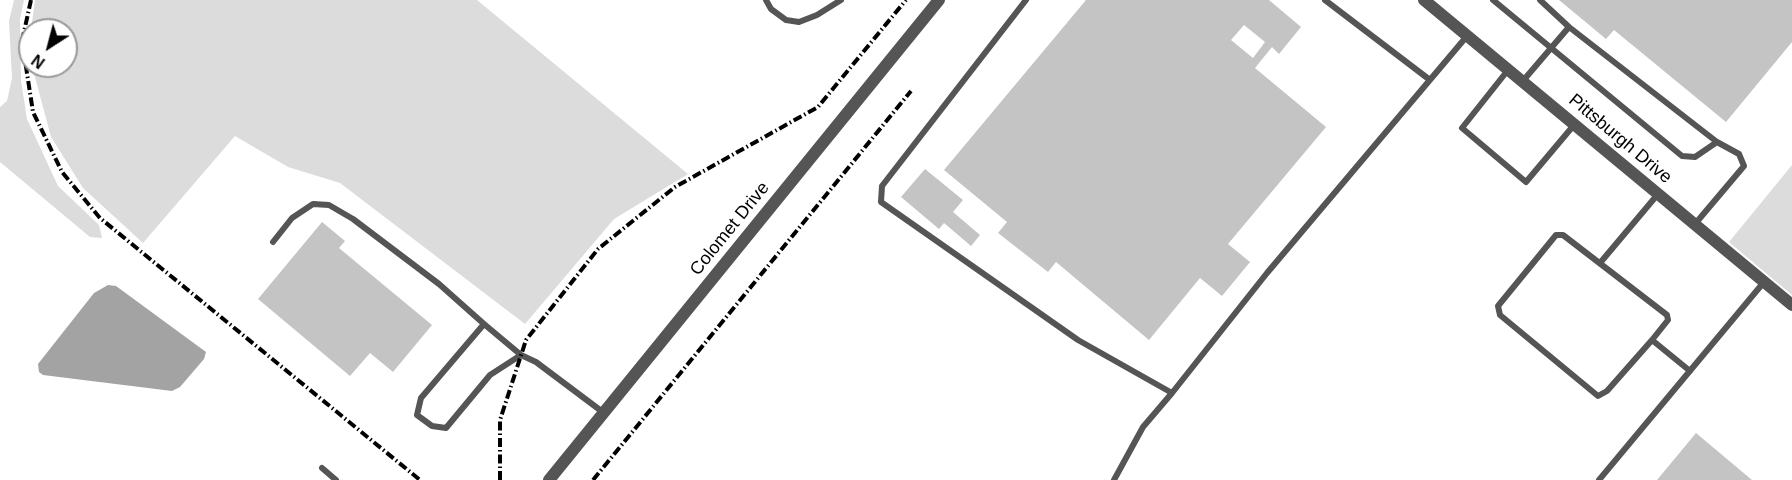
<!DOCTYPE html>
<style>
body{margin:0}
#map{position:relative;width:1792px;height:480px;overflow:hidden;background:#fff;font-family:Helvetica,sans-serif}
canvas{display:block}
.north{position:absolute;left:18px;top:18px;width:60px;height:60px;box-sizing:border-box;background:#fff;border:2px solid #999;border-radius:50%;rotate:216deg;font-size:16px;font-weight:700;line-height:24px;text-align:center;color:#000}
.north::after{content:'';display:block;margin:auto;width:21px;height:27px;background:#000;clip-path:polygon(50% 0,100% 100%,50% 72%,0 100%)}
</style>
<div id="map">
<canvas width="1792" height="480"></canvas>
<div class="north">N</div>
</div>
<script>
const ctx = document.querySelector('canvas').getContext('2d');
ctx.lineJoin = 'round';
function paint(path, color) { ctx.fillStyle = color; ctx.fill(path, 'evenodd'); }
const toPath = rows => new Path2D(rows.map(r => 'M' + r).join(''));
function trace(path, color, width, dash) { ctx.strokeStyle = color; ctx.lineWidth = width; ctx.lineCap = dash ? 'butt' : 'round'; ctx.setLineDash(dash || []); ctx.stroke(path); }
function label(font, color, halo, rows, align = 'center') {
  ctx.font = font + ' Helvetica,sans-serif'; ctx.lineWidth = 6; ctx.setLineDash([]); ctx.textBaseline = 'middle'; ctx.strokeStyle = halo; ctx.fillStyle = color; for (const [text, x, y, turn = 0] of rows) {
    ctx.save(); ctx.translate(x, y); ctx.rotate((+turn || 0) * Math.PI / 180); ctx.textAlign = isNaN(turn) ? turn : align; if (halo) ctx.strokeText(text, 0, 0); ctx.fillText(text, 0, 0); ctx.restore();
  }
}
paint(toPath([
 [14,0,24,0,20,19,21,81,27,119,58,186,99,225,102,238,90,237,0,162,0,107,7,101,12,78,9,21],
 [35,0,477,0,688,174,614,219,525,324,340,183,288,167,235,136,143,243,83,188,51,137,32,66,66,66,66,30,31,30],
 [1792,165,1792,295,1729,242]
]), '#dcdcdc');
paint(toPath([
 [108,285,116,286,206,352,204,359,180,387,172,391,43,375,39,372,38,364,94,293]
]), '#a3a3a3');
paint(toPath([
 [1086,0,1269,0,1301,27,1279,54,1272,47,1255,68,1326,127,1228,244,1250,262,1222,296,1200,278,1149,340,1056,262,1048,272,998,233,1007,222,944,170],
 [1244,25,1265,42,1253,58,1231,40],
 [1559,0,1792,0,1792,42,1726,122,1614,30,1606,39],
 [925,169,963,200,953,212,980,235,971,246,944,223,939,229,901,197],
 [322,222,345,241,339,248,432,325,393,372,370,353,350,376,258,299],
 [1696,433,1752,480,1657,480]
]), '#c4c4c4');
trace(toPath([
 [766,0,771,9,786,20,799,22,817,15,841,0],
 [1026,0,882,186,881,202,1078,340,1172,393,1267,273,1467,36],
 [1325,0,1430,80],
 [1493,0,1682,156,1695,157,1717,142,1739,154,1744,166,1695,224],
 [1540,0,1569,27,1717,142],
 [1508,70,1462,128,1526,182,1574,125],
 [1522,82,1569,27],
 [273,242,292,218,313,204,329,205,353,219,439,284,484,324],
 [1600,263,1658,194],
 [1652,340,1668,320,1667,315,1563,235,1556,235,1498,306,1500,315,1598,396,1607,391,1652,340,1690,371],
 [521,355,484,324,421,398,417,415,432,426,446,428,490,375,521,355,536,362,604,413],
 [322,468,336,480],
 [1114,480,1143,427,1172,393],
 [1599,480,1764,282]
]), '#555', 6);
trace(toPath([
 [549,480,939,0]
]), '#555', 12);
trace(toPath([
 [1424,0,1792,305]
]), '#555', 12);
trace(toPath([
 [31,0,22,41,33,112,62,172,100,218,420,480],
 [500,480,500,420,526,340,598,249,675,187,818,107,906,0],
 [593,480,911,91]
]), '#000', 4, [9, 3, 1.5, 3]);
label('18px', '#000', '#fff', [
 ["Pittsburgh Drive",1620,139,40],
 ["Colomet Drive",730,229,-51]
]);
</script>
